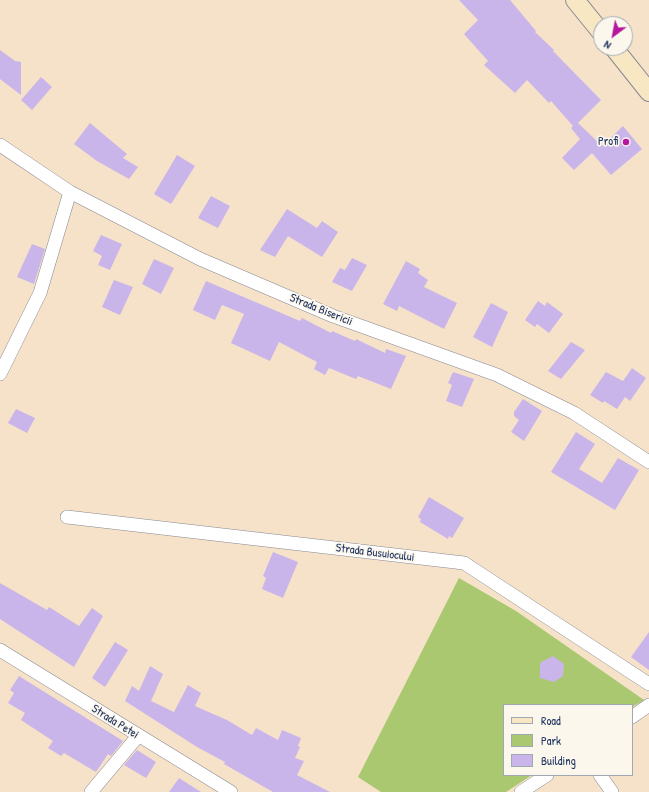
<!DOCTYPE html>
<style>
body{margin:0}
#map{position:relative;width:649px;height:792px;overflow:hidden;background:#f5e2c8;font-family:"Patrick Hand",sans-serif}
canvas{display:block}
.legend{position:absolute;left:503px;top:704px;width:130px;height:72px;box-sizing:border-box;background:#fbf7ec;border:1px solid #a1a7b3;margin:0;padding:5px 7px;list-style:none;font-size:12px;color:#1b2f5e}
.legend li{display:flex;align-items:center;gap:8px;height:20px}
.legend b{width:20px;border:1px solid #a1a7b3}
.north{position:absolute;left:593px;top:16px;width:40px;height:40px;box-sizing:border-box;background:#fbf7ec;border:1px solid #a1a7b3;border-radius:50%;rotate:212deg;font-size:11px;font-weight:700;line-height:16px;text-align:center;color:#1b2f5e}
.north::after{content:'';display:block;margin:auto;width:14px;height:18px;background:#b5179e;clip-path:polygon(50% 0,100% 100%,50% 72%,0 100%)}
</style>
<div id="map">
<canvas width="649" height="792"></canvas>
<ul class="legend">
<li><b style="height:5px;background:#f8e7c3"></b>Road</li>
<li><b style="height:11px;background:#aac86f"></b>Park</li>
<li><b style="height:11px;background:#cab5ea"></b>Building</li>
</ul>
<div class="north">N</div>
</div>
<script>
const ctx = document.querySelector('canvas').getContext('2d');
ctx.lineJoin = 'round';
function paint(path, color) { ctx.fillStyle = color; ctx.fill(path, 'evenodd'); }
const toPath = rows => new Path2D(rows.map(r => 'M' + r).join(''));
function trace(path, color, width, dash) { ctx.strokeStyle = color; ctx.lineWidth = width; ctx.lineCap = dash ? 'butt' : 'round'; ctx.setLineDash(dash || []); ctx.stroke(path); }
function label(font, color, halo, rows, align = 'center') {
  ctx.font = font + ' "Patrick Hand",sans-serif'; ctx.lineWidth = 3.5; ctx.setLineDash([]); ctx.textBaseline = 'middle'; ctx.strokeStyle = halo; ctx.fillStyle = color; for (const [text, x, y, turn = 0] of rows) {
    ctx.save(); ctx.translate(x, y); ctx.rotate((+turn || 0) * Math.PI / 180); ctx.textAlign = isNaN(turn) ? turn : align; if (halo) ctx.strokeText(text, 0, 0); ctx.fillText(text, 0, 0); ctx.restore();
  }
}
paint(toPath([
 [459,578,516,611,644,700,632,707,632,705,504,705,504,775,532,775,506,792,381,792,358,777]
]), '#aac86f');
paint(toPath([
 [459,0,510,0,536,31,535,32,554,50,553,51,601,100,578,123,602,146,623,126,642,149,611,175,592,153,574,170,562,158,580,139,571,128,573,126,551,101,549,103,527,80,515,93,484,65,488,61,464,34,478,20],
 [0,50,15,61,21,62,21,95,0,79],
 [41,77,52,87,32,110,21,100],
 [90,123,127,154,123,158,138,167,129,179,97,161,74,144],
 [177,155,195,166,171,204,154,194],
 [211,196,230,206,218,228,198,218],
 [287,209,317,228,322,221,338,232,322,257,288,236,275,257,260,250],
 [101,235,122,244,110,270,98,265,102,256,93,251],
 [32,244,45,249,34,284,17,277],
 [352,258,367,265,352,291,332,282,340,268,345,270],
 [154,259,174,268,161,294,142,284],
 [406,261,420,269,418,273,428,280,424,287,457,303,444,329,399,306,397,311,383,304],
 [114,280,133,287,120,315,102,307],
 [206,281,300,321,302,318,331,333,332,331,355,341,356,339,385,353,386,349,406,356,391,389,358,376,356,379,329,368,325,375,314,369,317,362,279,342,270,361,231,343,244,314,222,305,215,320,193,310],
 [538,301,545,306,547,302,563,314,549,333,537,324,535,327,525,320],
 [491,303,508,312,492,347,473,337],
 [571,342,585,350,561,379,548,371],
 [632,368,646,378,630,401,625,397,617,409,604,401,603,403,590,395,606,372,623,381],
 [453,372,474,379,462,407,446,401,452,385,448,383],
 [523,399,542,411,524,441,511,432,519,420,514,416,514,412],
 [16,409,35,418,27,433,8,423],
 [576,432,595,444,579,469,602,483,618,458,639,470,615,510,551,472],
 [429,497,464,518,452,538,449,536,448,539,420,522,421,519,418,517],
 [273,552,298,562,283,598,262,589,266,578,263,576],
 [0,583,47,610,49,607,79,626,92,608,103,616,74,667,0,619],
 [649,632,649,670,631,657],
 [115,642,128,650,105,687,92,678],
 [553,656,564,664,563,676,554,682,540,678,540,663],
 [150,666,163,674,151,701,174,712,188,685,201,693,195,706,227,720,252,735,256,728,278,740,282,730,301,738,298,746,300,747,295,758,304,761,297,775,330,792,273,792,224,764,225,762,197,747,125,701,132,686,139,691],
 [19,676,123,741,111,756,108,754,96,772,64,753,61,756,48,748,53,741,21,720,25,713,8,703,14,693,10,690],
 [137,750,156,762,146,778,124,765],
 [179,778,201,792,169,792]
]), '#cab5ea');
const minor = toPath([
 [0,145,70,192,200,259,333,316,497,375,574,413,649,462],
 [0,374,40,293,70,192],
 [67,517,464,563,649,684],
 [0,650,231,792],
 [632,717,649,705],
 [600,775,612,792],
 [91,792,138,736],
 [521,792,547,775]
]);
const secondary = toPath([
 [575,0,601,32],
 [614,48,649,92]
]);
trace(minor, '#888893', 14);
trace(secondary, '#888893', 20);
trace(minor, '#fff', 13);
trace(secondary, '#f8e7c3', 18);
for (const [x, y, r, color] of [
 [626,142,4,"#b5179e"]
]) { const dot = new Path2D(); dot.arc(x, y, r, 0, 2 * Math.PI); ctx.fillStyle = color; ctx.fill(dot); trace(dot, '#fbf7ec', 1.5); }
label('12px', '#1b2f5e', '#fbf7ec', [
 ["Profi",618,142]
], 'right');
label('12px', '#1b2f5e', '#fbf7ec', [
 ["Strada Bisericii",321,310,22],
 ["Strada Busuiocului",375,553,7],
 ["Strada Petei",115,722,32]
]);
</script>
